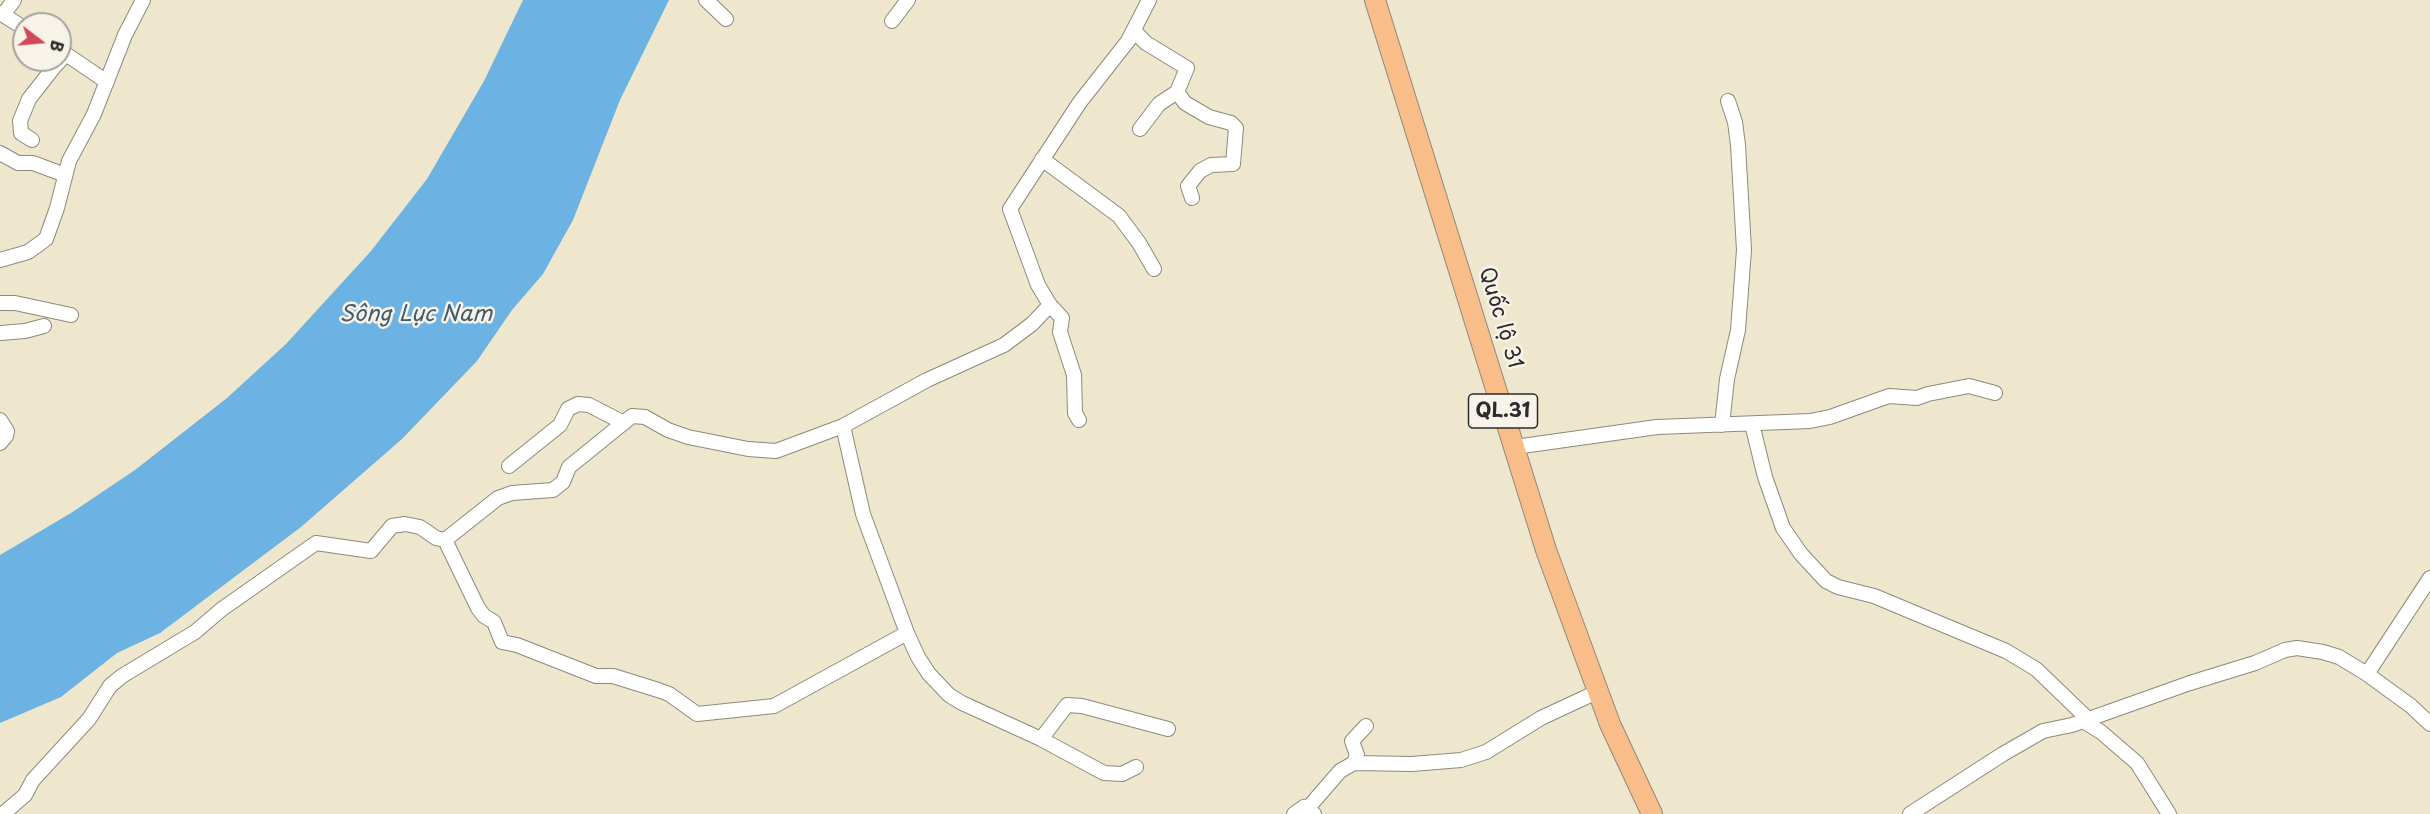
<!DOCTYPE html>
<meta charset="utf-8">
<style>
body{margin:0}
#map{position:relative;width:2430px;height:814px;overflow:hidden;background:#efe7cd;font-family:"Playpen Sans",sans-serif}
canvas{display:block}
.north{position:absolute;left:12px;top:12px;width:60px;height:60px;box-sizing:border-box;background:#f7f3e8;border:2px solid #a5a39c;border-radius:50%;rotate:106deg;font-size:16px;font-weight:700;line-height:24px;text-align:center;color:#2b2b2b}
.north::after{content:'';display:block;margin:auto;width:21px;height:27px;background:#d1495b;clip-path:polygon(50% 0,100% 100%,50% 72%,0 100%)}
</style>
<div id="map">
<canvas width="2430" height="814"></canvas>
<div class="north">B</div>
</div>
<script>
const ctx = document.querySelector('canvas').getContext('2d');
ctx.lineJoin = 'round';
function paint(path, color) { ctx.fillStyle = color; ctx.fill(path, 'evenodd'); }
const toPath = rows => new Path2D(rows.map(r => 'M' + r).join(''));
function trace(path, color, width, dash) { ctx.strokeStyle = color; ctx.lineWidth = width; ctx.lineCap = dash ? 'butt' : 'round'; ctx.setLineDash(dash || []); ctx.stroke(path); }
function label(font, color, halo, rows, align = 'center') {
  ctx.font = font + ' "Playpen Sans",sans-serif'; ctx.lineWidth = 5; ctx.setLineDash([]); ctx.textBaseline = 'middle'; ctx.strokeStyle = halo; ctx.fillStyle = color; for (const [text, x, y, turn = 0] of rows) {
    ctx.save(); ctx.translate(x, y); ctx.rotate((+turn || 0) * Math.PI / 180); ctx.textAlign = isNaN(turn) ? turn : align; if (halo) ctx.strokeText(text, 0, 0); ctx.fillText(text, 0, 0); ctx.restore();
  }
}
paint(toPath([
 [523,0,669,0,620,100,573,220,543,274,512,310,477,361,402,439,301,527,160,633,117,653,61,697,0,723,0,555,71,513,135,470,227,398,286,344,371,251,427,179,484,81]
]), '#6cb2e3');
const minor = toPath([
 [706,0,726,19],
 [0,13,24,28],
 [3,15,14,0],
 [892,21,908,0],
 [1134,31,1146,43,1187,68,1177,92,1159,104,1140,129],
 [60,50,107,82],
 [1177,92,1185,103,1209,117,1231,123,1236,128,1233,164,1211,165,1200,171,1188,186,1192,198],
 [32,140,21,133,20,121,29,99,54,67,66,54],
 [0,153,18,163,33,163,65,175],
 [1042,159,1119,216,1139,243,1154,269],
 [0,260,28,252,46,239,57,208,69,161,94,114,125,35,143,0],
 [0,303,15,303,71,315],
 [1050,305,1062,318,1060,332,1074,375,1075,413,1079,420],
 [0,333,25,331,44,326],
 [0,420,7,431,6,436,0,443],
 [1752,424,1765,477,1783,528,1801,554,1826,581,1838,587,1874,596,2006,651,2036,669,2088,719],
 [1722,425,1727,379,1738,330,1744,250,1738,145,1735,122,1728,101],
 [843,426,863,514,907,633,918,657,929,674,949,695,962,703,1041,739,1104,773,1122,774,1136,767],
 [1515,447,1657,427,1810,421,1830,417,1889,396,1917,398,1928,394,1969,386,1995,393],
 [509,466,560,425,568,409,578,404,589,405,624,423],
 [445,540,478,608,484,616,494,622,502,642,517,645,596,676,613,676,658,690,669,694,697,714,774,706,907,633],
 [2367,674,2411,706,2430,724],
 [2083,721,2101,732,2137,763,2169,814],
 [1041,739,1067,705,1082,706,1168,729],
 [1354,763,1412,764,1461,760,1486,752,1541,718,1599,691],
 [1308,808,1340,771,1354,763,1357,755,1352,741,1366,726],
 [3,814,25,795,33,780,89,719,110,686,122,676,195,632,222,609,316,543,371,551,392,526,405,524,420,527,436,538,445,540,498,498,512,493,553,490,563,482,569,467,632,416,645,417,668,430,688,437,748,449,776,451,843,426,927,380,1004,345,1032,324,1050,305,1038,285,1010,209,1080,102,1128,41,1149,0],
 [1294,814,1304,807,1314,814],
 [1910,814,2003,754,2043,731,2072,725,2190,683,2255,663,2285,650,2297,648,2323,652,2339,657,2367,674,2430,578]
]);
const highway = toPath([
 [1375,0,1546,550,1610,724,1652,814]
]);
trace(minor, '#8d897c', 16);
trace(highway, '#8d897c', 22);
trace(minor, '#fff', 14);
trace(highway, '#f8bd88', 20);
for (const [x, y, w] of [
 [1503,411,69]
]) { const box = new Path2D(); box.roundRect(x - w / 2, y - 17, w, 34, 4.5); ctx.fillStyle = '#f7f3e8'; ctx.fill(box); trace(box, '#2b2b2b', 1.5); }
label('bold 20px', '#2b2b2b', null, [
 ["QL.31",1503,411]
]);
label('21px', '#2b2b2b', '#f7f3e8', [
 ["Quốc lộ 31",1500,318,73]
]);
label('italic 22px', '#425a6b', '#f7f3e8', [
 ["Sông Lục Nam",416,315]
]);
</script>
